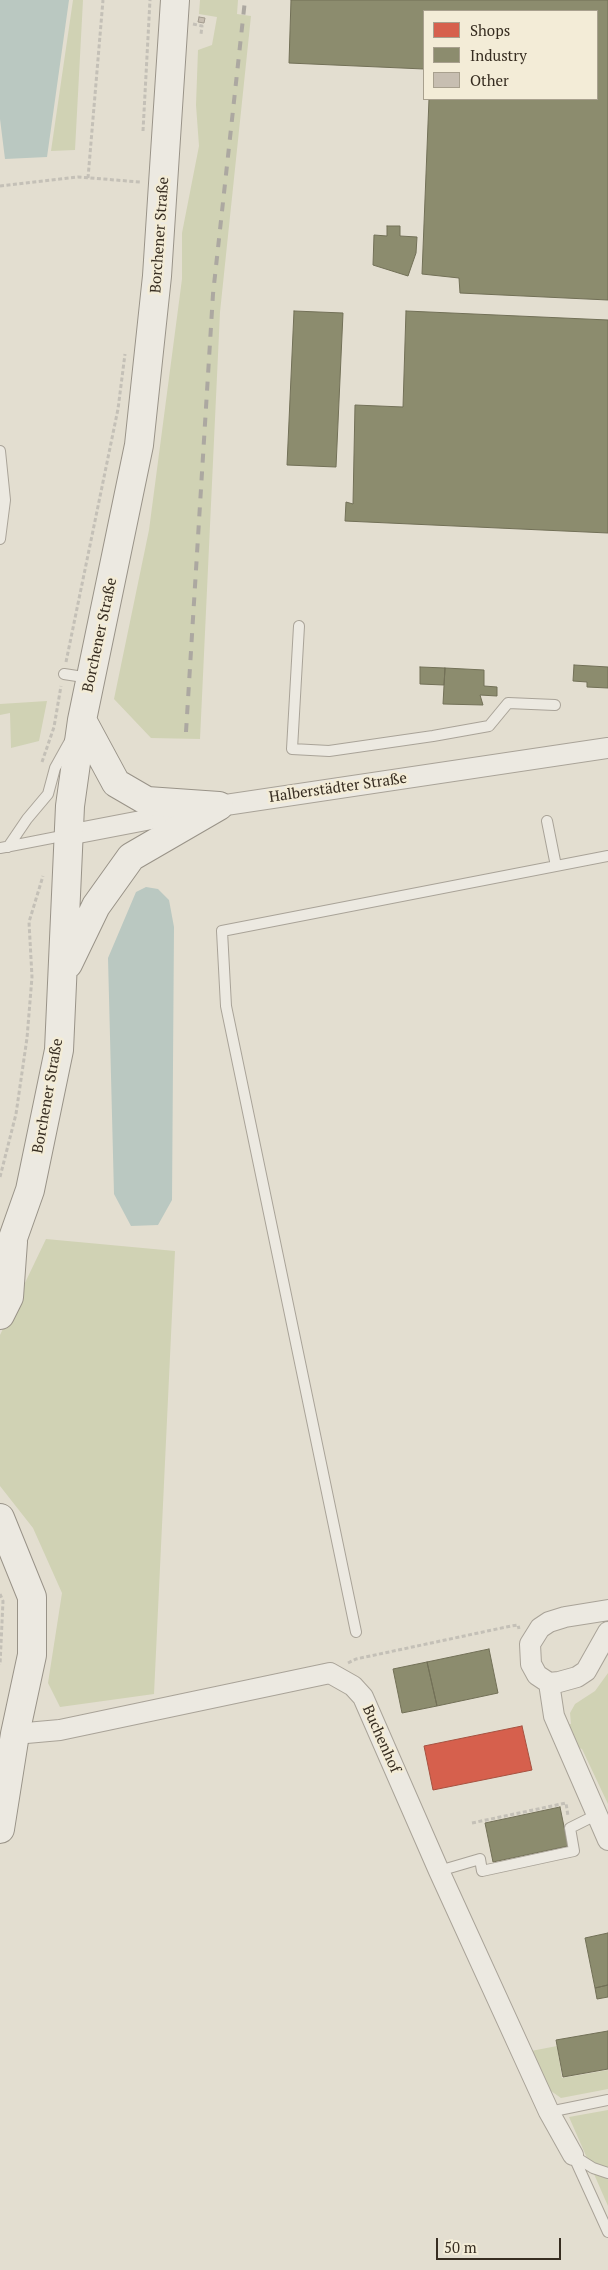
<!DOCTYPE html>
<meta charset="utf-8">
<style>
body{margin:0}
#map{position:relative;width:608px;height:2270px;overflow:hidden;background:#e3ded0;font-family:"PT Serif",serif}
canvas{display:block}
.legend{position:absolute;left:423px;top:10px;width:175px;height:90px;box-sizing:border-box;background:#f3ecd7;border:1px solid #a8a08e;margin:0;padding:6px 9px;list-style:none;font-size:15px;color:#372d21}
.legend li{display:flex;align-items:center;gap:10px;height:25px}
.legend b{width:25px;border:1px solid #a8a08e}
.scale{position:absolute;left:436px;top:2238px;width:125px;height:22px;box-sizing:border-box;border:2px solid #372d21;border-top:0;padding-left:6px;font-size:15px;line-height:18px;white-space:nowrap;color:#372d21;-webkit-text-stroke:4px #f3ecd7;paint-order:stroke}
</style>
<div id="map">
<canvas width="608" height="2270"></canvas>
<ul class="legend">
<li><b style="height:14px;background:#d6604d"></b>Shops</li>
<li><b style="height:14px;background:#8c8c6e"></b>Industry</li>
<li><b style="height:14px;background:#c7beb1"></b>Other</li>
</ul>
<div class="scale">50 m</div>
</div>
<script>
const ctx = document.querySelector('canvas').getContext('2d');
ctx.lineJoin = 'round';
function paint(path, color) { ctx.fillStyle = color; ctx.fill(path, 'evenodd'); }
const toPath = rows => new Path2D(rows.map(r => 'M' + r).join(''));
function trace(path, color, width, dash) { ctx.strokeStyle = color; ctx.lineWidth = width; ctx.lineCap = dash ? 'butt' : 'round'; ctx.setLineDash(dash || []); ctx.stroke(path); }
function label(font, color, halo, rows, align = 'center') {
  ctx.font = font + ' "PT Serif",serif'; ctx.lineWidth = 5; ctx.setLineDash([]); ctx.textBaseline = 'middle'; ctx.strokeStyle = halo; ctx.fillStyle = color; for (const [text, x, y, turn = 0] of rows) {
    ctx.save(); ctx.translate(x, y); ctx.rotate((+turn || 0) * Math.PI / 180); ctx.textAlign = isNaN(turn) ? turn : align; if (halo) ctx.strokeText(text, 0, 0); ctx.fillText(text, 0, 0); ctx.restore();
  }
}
paint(toPath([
 [73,0,83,0,75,150,51,151],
 [200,0,238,0,237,14,251,16,220,312,200,739,151,738,114,699,149,530,182,279,182,233,199,146,196,105,198,50,212,45,217,17,199,14],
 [47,701,39,741,11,748,10,713,0,715,0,704],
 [46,1239,175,1251,154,1694,60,1707,48,1683,62,1593,33,1528,0,1486,0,1335],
 [608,1673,608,1804,582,1749,573,1746,569,1724,571,1724,570,1713,575,1704,595,1691],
 [557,2046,562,2078,608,2070,608,2089,561,2098,551,2091,531,2051],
 [608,2110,608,2206,569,2117]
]), '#d0d2b4');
paint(toPath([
 [0,0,69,0,47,157,5,159,0,119],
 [146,887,158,889,169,900,174,927,172,1200,158,1225,131,1226,114,1194,108,958,136,892]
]), '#bac8c1');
const shops = toPath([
 [522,1726,532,1770,433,1790,424,1746,522,1726]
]);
paint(shops, '#d6604d');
trace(shops, '#a65140', 1);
const industry = toPath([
 [291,0,608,0,608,300,460,293,459,278,422,274,429,99,597,99,597,11,424,11,424,69,289,63,291,0],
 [387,226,400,226,400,236,417,237,416,253,408,276,373,265,374,235,387,236,387,226],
 [294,311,343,313,336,467,287,465,294,311],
 [406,311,608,320,608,533,345,521,346,502,353,504,355,405,403,407,406,311],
 [574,665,608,667,608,688,587,687,587,682,573,681,574,665],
 [420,667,445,668,444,685,420,684,420,667],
 [445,668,484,670,484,686,497,687,497,696,480,695,483,705,443,704,445,668],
 [489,1649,498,1693,437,1706,427,1662,489,1649],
 [427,1662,437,1706,402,1713,393,1669,427,1662],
 [560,1807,568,1846,493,1862,485,1823,560,1807],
 [608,1933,608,1985,595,1988,585,1938,608,1933],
 [608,1985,608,1997,597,1999,595,1988,608,1985],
 [608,2031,608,2069,563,2077,556,2040,608,2031]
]);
paint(industry, '#8c8c6e');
trace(industry, '#727057', 1);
const building = toPath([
 [199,17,205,18,204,23,198,22,199,17]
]);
paint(building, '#c7beb1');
trace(building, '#a39b8f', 1);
const service = toPath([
 [0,451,5,500,0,539],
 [299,626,292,749,329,751,433,736,489,726,508,703,555,705],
 [64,674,90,678],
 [547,821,556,866],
 [8,847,27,819,48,794,55,768,70,741],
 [0,848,67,835],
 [356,1632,226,1006,222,931,608,856],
 [439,1871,480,1859,482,1871,574,1851,570,1828,596,1815],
 [549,2112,608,2100],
 [573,2155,608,2232],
 [574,2156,593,2168,608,2173]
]);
const minor = toPath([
 [68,835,219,806,608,748],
 [608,1610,565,1617,549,1622,540,1628,530,1644,531,1664,537,1675,549,1683,559,1682,577,1677,586,1671,608,1632],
 [549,1683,554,1716,608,1840],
 [15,1734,60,1730,330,1673,353,1686,363,1697,439,1871,549,2112,573,2155]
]);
const secondary = toPath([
 [82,720,116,783,147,801,219,806],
 [68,964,96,906,131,857,219,806],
 [0,1264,13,1238,30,1190,59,1050,70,806,82,720,139,445,157,276,175,0],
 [0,1315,9,1297,13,1242],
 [0,1518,32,1597,32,1655,15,1734,0,1829]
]);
trace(service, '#a9a398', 12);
trace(minor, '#a9a398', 22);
trace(secondary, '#999388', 30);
trace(toPath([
 [193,24,202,26,201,34],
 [143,131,150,0],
 [88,178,103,0],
 [0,186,78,177,140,182],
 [66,662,118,409,125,354],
 [42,762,54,727,61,686],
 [0,1177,16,1114,27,1038,32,977,29,922,43,876],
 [0,1594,3,1601,0,1665],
 [348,1663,356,1659,511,1626,518,1625,519,1629],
 [472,1823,566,1803,568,1816]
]), '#c4c0b7', 3, [4, 2.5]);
trace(service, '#ece9e1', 10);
trace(minor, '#ece9e1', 20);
trace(secondary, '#ece9e1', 28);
trace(toPath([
 [186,732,213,294,245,0]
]), '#aca8a1', 4, [9, 9]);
label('15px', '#372d21', '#f3ecd7', [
 ["Borchener Straße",160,235,-86],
 ["Borchener Straße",100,635,-78],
 ["Halberstädter Straße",338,788,-8],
 ["Borchener Straße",48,1096,-80],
 ["Buchenhof",381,1739,66]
]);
</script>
